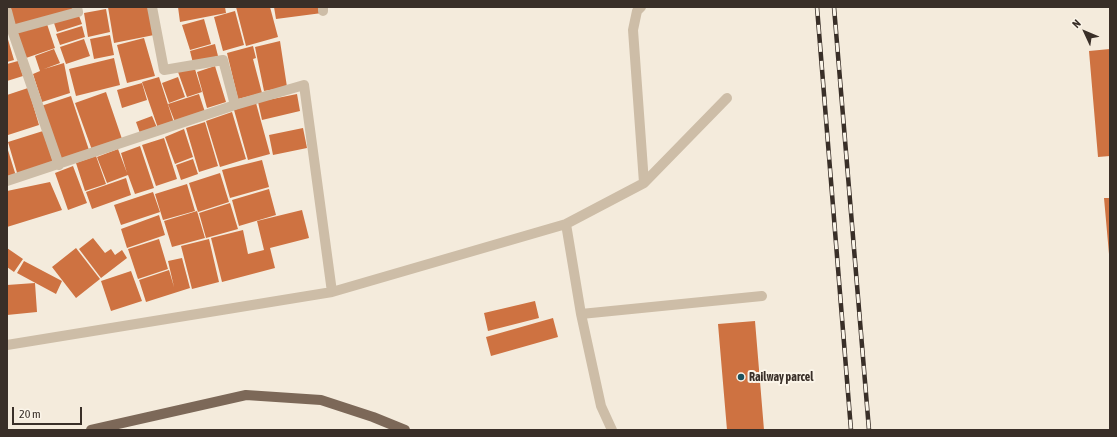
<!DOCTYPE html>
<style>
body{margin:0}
#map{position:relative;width:1117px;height:437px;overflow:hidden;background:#f4ebdc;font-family:"Asap Condensed",sans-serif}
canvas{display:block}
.frame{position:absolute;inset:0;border:8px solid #392f28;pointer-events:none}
.north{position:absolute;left:1065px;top:12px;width:40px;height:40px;-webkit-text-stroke:3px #fbf5e9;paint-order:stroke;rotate:314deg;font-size:11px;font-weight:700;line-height:16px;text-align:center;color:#392f28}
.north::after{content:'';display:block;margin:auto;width:14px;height:18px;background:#392f28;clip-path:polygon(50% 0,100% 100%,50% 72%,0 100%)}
.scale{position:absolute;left:12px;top:407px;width:70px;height:18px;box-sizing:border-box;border:2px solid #392f28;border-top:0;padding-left:5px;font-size:12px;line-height:14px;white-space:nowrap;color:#392f28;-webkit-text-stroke:3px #fbf5e9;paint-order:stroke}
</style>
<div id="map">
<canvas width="1117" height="437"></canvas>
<div class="frame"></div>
<div class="north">N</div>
<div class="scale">20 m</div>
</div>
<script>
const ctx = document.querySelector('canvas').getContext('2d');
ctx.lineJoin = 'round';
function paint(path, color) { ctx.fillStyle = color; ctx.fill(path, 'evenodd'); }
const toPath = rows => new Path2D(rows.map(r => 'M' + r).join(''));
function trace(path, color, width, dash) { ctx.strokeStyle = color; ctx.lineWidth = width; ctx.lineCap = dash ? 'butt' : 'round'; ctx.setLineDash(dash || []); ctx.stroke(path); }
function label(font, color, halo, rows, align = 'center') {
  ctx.font = font + ' "Asap Condensed",sans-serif'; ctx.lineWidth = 4; ctx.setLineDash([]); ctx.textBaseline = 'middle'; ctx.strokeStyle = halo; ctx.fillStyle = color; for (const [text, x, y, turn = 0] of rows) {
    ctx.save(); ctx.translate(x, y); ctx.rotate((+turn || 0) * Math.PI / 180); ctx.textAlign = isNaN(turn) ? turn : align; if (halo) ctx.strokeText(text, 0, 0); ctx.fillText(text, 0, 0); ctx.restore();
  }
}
paint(toPath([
 [10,7,75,7,76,11,15,28],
 [108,7,149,7,154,35,114,43],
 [178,7,225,7,226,13,180,22],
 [236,7,270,7,278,37,246,46],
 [274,7,321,7,322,13,276,19],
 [106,9,110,32,88,37,84,13],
 [235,11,244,45,223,51,214,17],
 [78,13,82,24,57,32,53,20],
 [204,19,211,44,190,50,182,25],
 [46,21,55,48,26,58,17,31],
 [82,26,85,37,60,45,56,34],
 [110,35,114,55,94,59,90,39],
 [7,36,14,60,7,62],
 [144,38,155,76,127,83,117,45],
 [84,39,90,56,66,64,60,47],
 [280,41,287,87,264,91,255,47],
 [215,44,218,56,193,63,190,51],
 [253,46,256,58,253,59,262,93,238,99,227,53],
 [54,49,60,63,44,69,64,63,70,93,42,102,33,74,40,71,35,56],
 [1110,49,1110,156,1098,157,1089,51],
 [114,58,120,85,76,96,69,69],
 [18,61,23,76,7,81,7,64],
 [194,66,202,92,187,97,178,72],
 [215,66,226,102,207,108,197,72],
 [159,77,174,123,158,128,142,82],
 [178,77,185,97,169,103,162,83],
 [142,83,147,100,122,108,117,90],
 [28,88,39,125,8,135,7,95],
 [106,92,122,139,92,150,75,103],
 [199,94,205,112,175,122,168,104],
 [297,94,300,111,262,120,258,102],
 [71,96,89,150,58,160,41,106],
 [256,103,270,154,248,160,234,110],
 [232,112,246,159,220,167,206,121],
 [152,116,158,130,141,136,136,122],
 [205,122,218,166,199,172,186,128],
 [303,128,307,148,273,155,269,135],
 [184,129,193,157,175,164,165,137],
 [43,131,54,165,18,176,8,142],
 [164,138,177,179,156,186,142,145],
 [140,146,154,188,135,194,128,175,107,183,97,157,118,149,127,173,121,153],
 [7,147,16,176,7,178],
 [96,156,106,184,85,191,76,163],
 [193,159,198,174,181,180,176,165],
 [262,160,269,187,230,198,222,170],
 [73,166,87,203,68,210,55,173],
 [220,173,229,202,198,212,189,183],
 [126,178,131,195,92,209,86,192],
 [50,182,62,210,7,227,7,191],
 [187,184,195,211,163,220,155,194],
 [269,189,276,215,239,226,232,200],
 [153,192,160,212,121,225,114,205],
 [1104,198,1110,198,1110,254,1109,254],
 [230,203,238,229,206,238,199,213],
 [302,210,309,238,270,248,275,268,222,282,211,238,243,230,248,254,264,250,257,221],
 [197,211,205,238,172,247,164,221],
 [159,215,165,235,127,248,121,229],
 [93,238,105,253,111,249,115,255,122,250,127,258,101,278,79,249],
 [159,239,168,269,138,279,128,249],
 [209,239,219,282,192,289,181,246],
 [7,248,23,259,14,272,7,267],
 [76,248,100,279,76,298,52,267],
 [182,258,190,288,146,302,139,280,169,270,174,287,168,261],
 [24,261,62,281,56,294,17,273],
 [131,271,142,301,111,311,101,281],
 [35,283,37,312,7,315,7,285],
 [535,301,539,318,488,331,484,313],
 [553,318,558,337,491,356,486,337],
 [755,321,764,430,727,430,718,324]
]), '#ce7241');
trace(toPath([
 [152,7,164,70,223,60,235,105],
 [323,7,323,11],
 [641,7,637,11,633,30,644,183],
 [7,11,12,30,59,165],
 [12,30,78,12,77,7],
 [7,181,235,105,304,85,332,292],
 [566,224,644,183,727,98],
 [581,314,762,296],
 [7,345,332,292,566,224,581,314,601,406,612,430]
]), '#cdbda7', 10);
trace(toPath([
 [91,430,246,395,321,400,373,417,405,430]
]), '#7c6858', 10);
const rail = toPath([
 [817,7,851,430],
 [834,7,869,430]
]);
trace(rail, '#392f28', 4.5);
trace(rail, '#fbf5e9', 3, [9]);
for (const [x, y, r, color] of [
 [741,377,4,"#1b525e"]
]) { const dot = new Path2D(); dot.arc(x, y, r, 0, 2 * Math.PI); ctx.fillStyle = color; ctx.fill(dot); trace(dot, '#fbf5e9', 1.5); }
label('bold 12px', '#392f28', '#fbf5e9', [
 ["Railway parcel",749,377]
], 'left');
</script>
